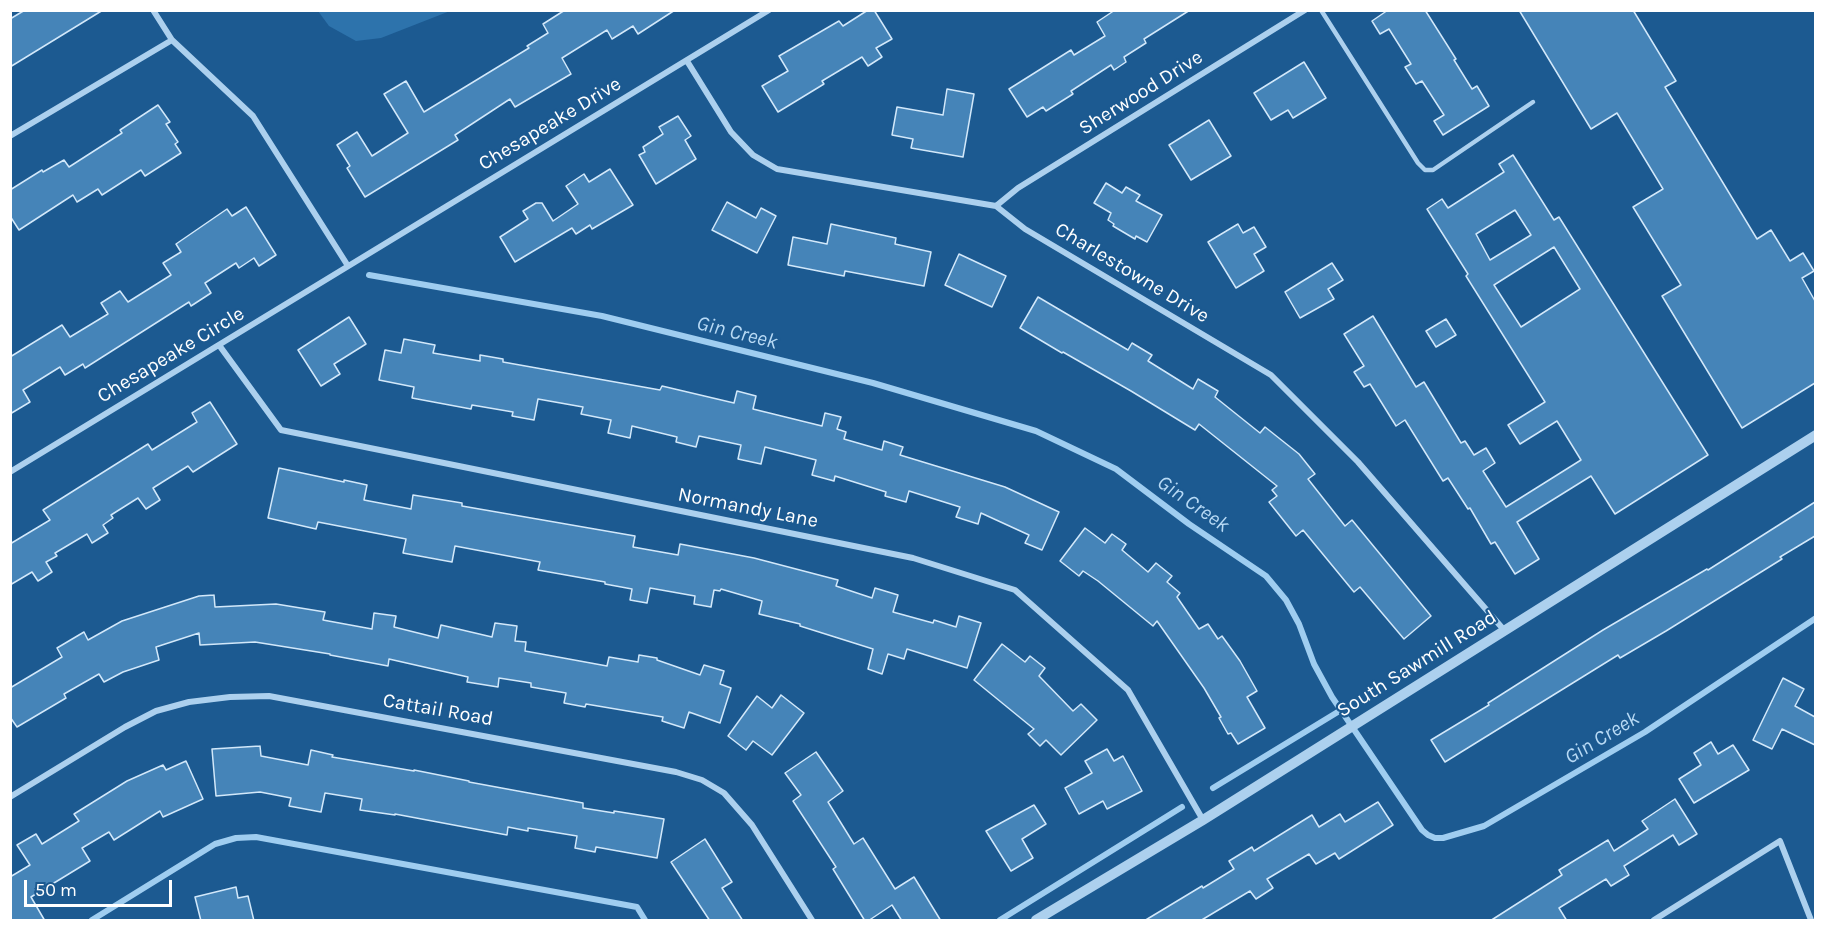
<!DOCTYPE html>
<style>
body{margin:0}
#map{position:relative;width:1826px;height:931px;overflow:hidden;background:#1c5a91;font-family:Karla,sans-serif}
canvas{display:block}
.frame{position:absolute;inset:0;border:12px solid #fff;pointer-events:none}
.scale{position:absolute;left:24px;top:880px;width:148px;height:27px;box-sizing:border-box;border:3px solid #fff;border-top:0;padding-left:8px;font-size:18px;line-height:21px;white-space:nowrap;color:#fff;-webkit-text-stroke:4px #1c5a91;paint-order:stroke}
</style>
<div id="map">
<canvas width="1826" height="931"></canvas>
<div class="frame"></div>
<div class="scale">50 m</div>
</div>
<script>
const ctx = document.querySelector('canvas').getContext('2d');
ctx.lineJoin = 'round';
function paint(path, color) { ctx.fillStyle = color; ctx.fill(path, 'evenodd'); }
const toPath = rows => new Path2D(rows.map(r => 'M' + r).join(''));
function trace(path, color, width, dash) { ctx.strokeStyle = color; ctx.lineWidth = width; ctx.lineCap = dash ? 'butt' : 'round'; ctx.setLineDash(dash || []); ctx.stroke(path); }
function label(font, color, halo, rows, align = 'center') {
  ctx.font = font + ' Karla,sans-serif'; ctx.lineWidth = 4.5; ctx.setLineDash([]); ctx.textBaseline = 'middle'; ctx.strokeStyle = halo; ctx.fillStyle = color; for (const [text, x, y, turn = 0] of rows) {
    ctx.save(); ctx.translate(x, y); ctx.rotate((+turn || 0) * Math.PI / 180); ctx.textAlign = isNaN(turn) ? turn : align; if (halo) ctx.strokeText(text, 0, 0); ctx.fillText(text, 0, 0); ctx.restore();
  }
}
paint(toPath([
 [318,11,450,11,381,38,356,41,329,26]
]), '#2d73ac');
trace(toPath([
 [369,275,602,316,873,383,1036,431,1116,469,1189,524,1266,576,1286,600,1299,624,1314,664,1332,697,1422,830,1428,835,1435,838,1443,838,1484,826,1645,732,1816,618],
 [1213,788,1341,710],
 [92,920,215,844,236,838,256,837,637,907,645,920],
 [1000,920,1182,807]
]), '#9fcdf0', 6);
const building = toPath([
 [25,10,103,10,10,67,10,19,25,10],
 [565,10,675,10,638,34,633,26,612,39,607,30,562,58,571,74,515,107,510,99,455,135,458,140,365,197,347,168,350,166,337,145,357,132,372,156,408,133,384,94,406,81,424,112,529,48,527,46,548,33,543,24,565,10],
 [868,10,874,10,892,39,876,48,882,57,868,66,862,57,822,81,824,84,778,112,762,86,788,71,779,56,839,21,843,26,868,10],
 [1115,10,1190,10,1144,39,1146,43,1124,57,1126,62,1114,70,1111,65,1071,91,1073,94,1046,111,1043,107,1027,117,1009,89,1071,50,1074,55,1105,36,1097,22,1115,10],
 [1388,10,1425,10,1456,59,1454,60,1472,89,1477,86,1489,106,1443,135,1434,121,1444,115,1422,81,1416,84,1405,67,1411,64,1389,29,1380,34,1372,21,1388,10],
 [1519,10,1633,10,1676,81,1665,87,1757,239,1771,230,1790,261,1803,253,1814,271,1802,278,1815,301,1815,383,1742,428,1662,296,1681,285,1633,207,1663,189,1617,113,1591,129,1519,10],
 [1304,62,1326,98,1293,118,1288,110,1271,120,1254,93,1304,62],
 [947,89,974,94,963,157,911,148,913,139,892,135,897,107,943,115,947,89],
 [158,105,170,122,166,124,178,142,175,144,181,153,145,176,141,170,102,195,98,189,77,202,73,195,19,230,10,216,10,190,42,170,43,172,64,160,69,167,122,133,120,130,158,105],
 [678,116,691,136,685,140,696,159,656,184,639,155,645,152,643,147,663,134,659,127,678,116],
 [1209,120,1231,156,1191,180,1169,145,1209,120],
 [1513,155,1554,220,1559,217,1708,455,1615,514,1591,476,1517,522,1539,559,1515,574,1495,542,1491,544,1470,508,1468,509,1448,478,1443,481,1405,420,1396,426,1370,384,1364,387,1354,372,1364,366,1344,334,1373,316,1416,387,1424,382,1461,443,1465,441,1474,455,1486,448,1495,463,1483,471,1506,507,1581,460,1557,421,1520,444,1508,425,1545,402,1466,276,1468,274,1427,209,1442,199,1448,208,1504,172,1499,164,1513,155],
 [1515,210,1531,235,1490,260,1476,234,1515,210],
 [1554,247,1580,289,1521,327,1494,285,1554,247],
 [610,169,633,205,592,229,590,225,576,234,572,228,515,262,500,237,528,219,523,211,536,203,542,203,553,221,578,204,566,186,584,174,589,182,610,169],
 [1106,183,1122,193,1126,187,1140,195,1136,201,1162,215,1147,242,1136,236,1135,239,1113,226,1114,224,1108,220,1111,213,1094,203,1106,183],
 [727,202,756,218,761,208,776,216,757,253,712,230,727,202],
 [246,207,276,255,259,266,254,258,239,268,236,263,205,283,211,293,191,306,189,302,85,368,83,364,65,375,60,367,23,390,30,402,10,414,10,357,62,325,70,337,108,314,101,303,120,291,128,302,171,275,163,263,181,252,176,244,227,209,232,216,246,207],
 [831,224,896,238,895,244,931,252,924,286,845,271,844,276,788,265,793,237,827,244,831,224],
 [1238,224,1243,233,1254,227,1266,247,1254,254,1264,271,1236,288,1208,242,1238,224],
 [959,254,1006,276,992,307,945,285,959,254],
 [1332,263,1343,280,1328,289,1334,299,1300,318,1285,292,1332,263],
 [1038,297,1128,350,1132,343,1152,355,1148,361,1193,389,1198,379,1218,391,1215,397,1260,433,1265,427,1299,454,1315,474,1308,479,1345,526,1352,520,1431,616,1404,639,1360,587,1354,592,1303,530,1296,536,1269,502,1277,496,1272,490,1277,486,1199,424,1195,430,1131,391,1063,352,1062,353,1020,328,1038,297],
 [349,317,366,344,334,364,340,374,321,386,298,350,349,317],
 [1446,319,1456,335,1436,347,1426,331,1446,319],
 [404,339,435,345,433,353,480,361,480,355,503,359,503,362,660,390,662,386,734,403,737,391,756,396,753,409,822,426,825,413,841,417,837,429,846,432,844,439,882,450,884,441,903,447,900,455,1005,487,1059,512,1042,550,1025,543,1029,535,981,513,978,524,956,517,960,507,909,491,906,502,885,496,886,492,835,476,834,481,812,475,816,460,765,447,761,464,738,459,741,445,699,436,696,447,676,442,677,437,632,426,630,438,608,433,611,420,581,414,583,407,538,399,534,420,512,416,513,412,472,405,471,409,412,398,414,387,379,380,385,350,401,353,404,339],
 [210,402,237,444,193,472,188,466,153,488,160,500,146,509,138,498,111,515,113,518,103,525,108,533,92,543,87,534,55,553,57,556,46,562,52,572,38,581,32,572,10,585,10,544,50,520,43,510,148,444,152,450,197,422,192,413,210,402],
 [279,468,344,482,344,480,367,485,364,500,411,509,413,495,462,503,462,506,635,536,633,547,678,555,680,544,754,558,838,580,836,586,872,598,875,588,898,595,893,612,933,623,934,620,956,627,959,616,981,623,967,668,907,649,904,659,888,654,882,674,868,669,873,649,800,626,800,624,759,614,762,601,721,589,720,591,714,590,711,607,694,604,695,596,650,588,647,603,630,600,632,589,605,584,605,582,538,570,540,562,455,546,452,562,403,553,406,539,318,522,316,529,268,518,279,468],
 [1815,502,1815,536,1780,557,1782,559,1666,631,1620,658,1618,655,1445,762,1431,740,1489,705,1488,703,1603,630,1707,569,1708,570,1815,502],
 [1085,528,1105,543,1112,534,1126,544,1122,550,1148,572,1156,563,1172,576,1167,582,1180,593,1177,597,1199,629,1208,624,1218,639,1222,636,1240,661,1257,691,1247,697,1265,728,1238,744,1231,733,1228,734,1219,718,1221,717,1204,688,1157,621,1153,626,1098,581,1083,571,1079,576,1060,561,1085,528],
 [214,595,215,607,276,604,325,612,323,620,372,629,374,613,396,616,394,627,438,638,441,625,492,637,495,623,517,626,515,641,526,642,525,651,607,666,609,657,638,662,639,655,657,658,657,660,700,675,704,665,724,671,720,684,731,688,720,723,689,712,684,728,662,721,663,717,586,704,585,707,564,703,566,693,531,687,531,683,499,678,498,687,467,682,468,677,389,659,388,666,330,655,330,654,255,642,200,645,199,633,156,647,159,660,123,672,104,682,99,674,64,694,66,698,17,727,10,717,10,688,62,657,57,648,84,632,88,640,122,621,199,596,214,595],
 [1002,644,1025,662,1030,656,1045,668,1039,676,1073,711,1081,704,1097,720,1061,755,1046,740,1040,746,1028,734,1034,729,974,680,1002,644],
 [1783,678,1804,689,1795,706,1815,717,1815,745,1782,729,1772,749,1753,740,1783,678],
 [781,695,804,713,772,755,753,741,746,750,728,736,757,696,772,708,781,695],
 [1711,742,1718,754,1733,745,1749,770,1694,803,1679,779,1701,765,1694,753,1711,742],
 [260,746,261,756,308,765,311,750,333,755,332,757,414,771,414,770,469,781,469,782,583,803,583,808,614,813,614,811,664,819,657,858,596,847,595,852,575,848,577,836,528,828,528,831,508,827,507,835,395,814,395,815,360,810,362,799,325,793,321,812,289,806,291,798,260,792,216,796,212,749,260,746],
 [1107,749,1114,761,1123,756,1142,791,1107,809,1103,801,1079,814,1065,788,1092,773,1085,761,1107,749],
 [816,752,843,791,828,802,854,844,863,838,895,889,914,877,941,921,902,921,892,905,868,921,865,921,833,869,836,867,793,801,801,795,785,773,816,752],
 [186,761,203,799,163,817,160,811,114,840,109,832,82,848,90,861,31,897,45,921,10,921,10,877,30,865,17,845,36,834,42,844,79,821,74,814,127,781,163,765,166,770,186,761],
 [1675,799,1697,834,1679,845,1673,835,1624,866,1629,875,1611,886,1606,879,1559,908,1567,921,1490,921,1562,875,1559,870,1608,840,1614,851,1648,829,1642,821,1675,799],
 [1378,802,1393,825,1339,859,1335,853,1316,864,1309,854,1267,879,1273,888,1256,899,1250,891,1200,921,1144,921,1202,886,1203,888,1234,869,1229,861,1252,847,1254,851,1312,815,1319,827,1340,814,1345,822,1378,802],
 [1034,805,1046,824,1022,839,1033,858,1011,871,986,831,1034,805],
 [705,839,732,882,722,888,743,921,710,921,671,862,705,839],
 [236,887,238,898,248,896,254,921,201,921,195,897,236,887]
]);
paint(building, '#4584b8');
trace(building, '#d2e8fa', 1.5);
trace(toPath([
 [1321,10,1418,163,1425,170,1433,170,1533,102]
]), '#acd0ee', 4.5);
trace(toPath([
 [153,10,172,40,253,116,348,266],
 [687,61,731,132,753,155,777,169,996,206,1025,229,1271,375,1358,462,1504,630],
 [10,136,172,40],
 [996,206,1018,188,1305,10],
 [219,345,281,430,913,558,1015,590,1128,690,1203,820],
 [10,472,769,10],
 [10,797,125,727,156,711,189,702,230,697,269,696,676,772,702,780,724,793,752,825,812,920],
 [1654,920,1780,841,1811,920]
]), '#acd0ee', 6);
trace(toPath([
 [1036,920,1203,820,1816,435]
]), '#acd0ee', 10);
label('20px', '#fff', '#1c5a91', [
 ["Sherwood Drive",1141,93,-32],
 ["Chesapeake Drive",550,124,-31],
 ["Charlestowne Drive",1132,273,31],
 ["Chesapeake Circle",171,355,-31],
 ["Normandy Lane",748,508,11],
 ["South Sawmill Road",1417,664,-32],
 ["Cattail Road",438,710,10]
]);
label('italic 21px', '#b8daf5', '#1c5a91', [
 ["Gin Creek",737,333,14],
 ["Gin Creek",1193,504,35],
 ["Gin Creek",1602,738,-31]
]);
</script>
